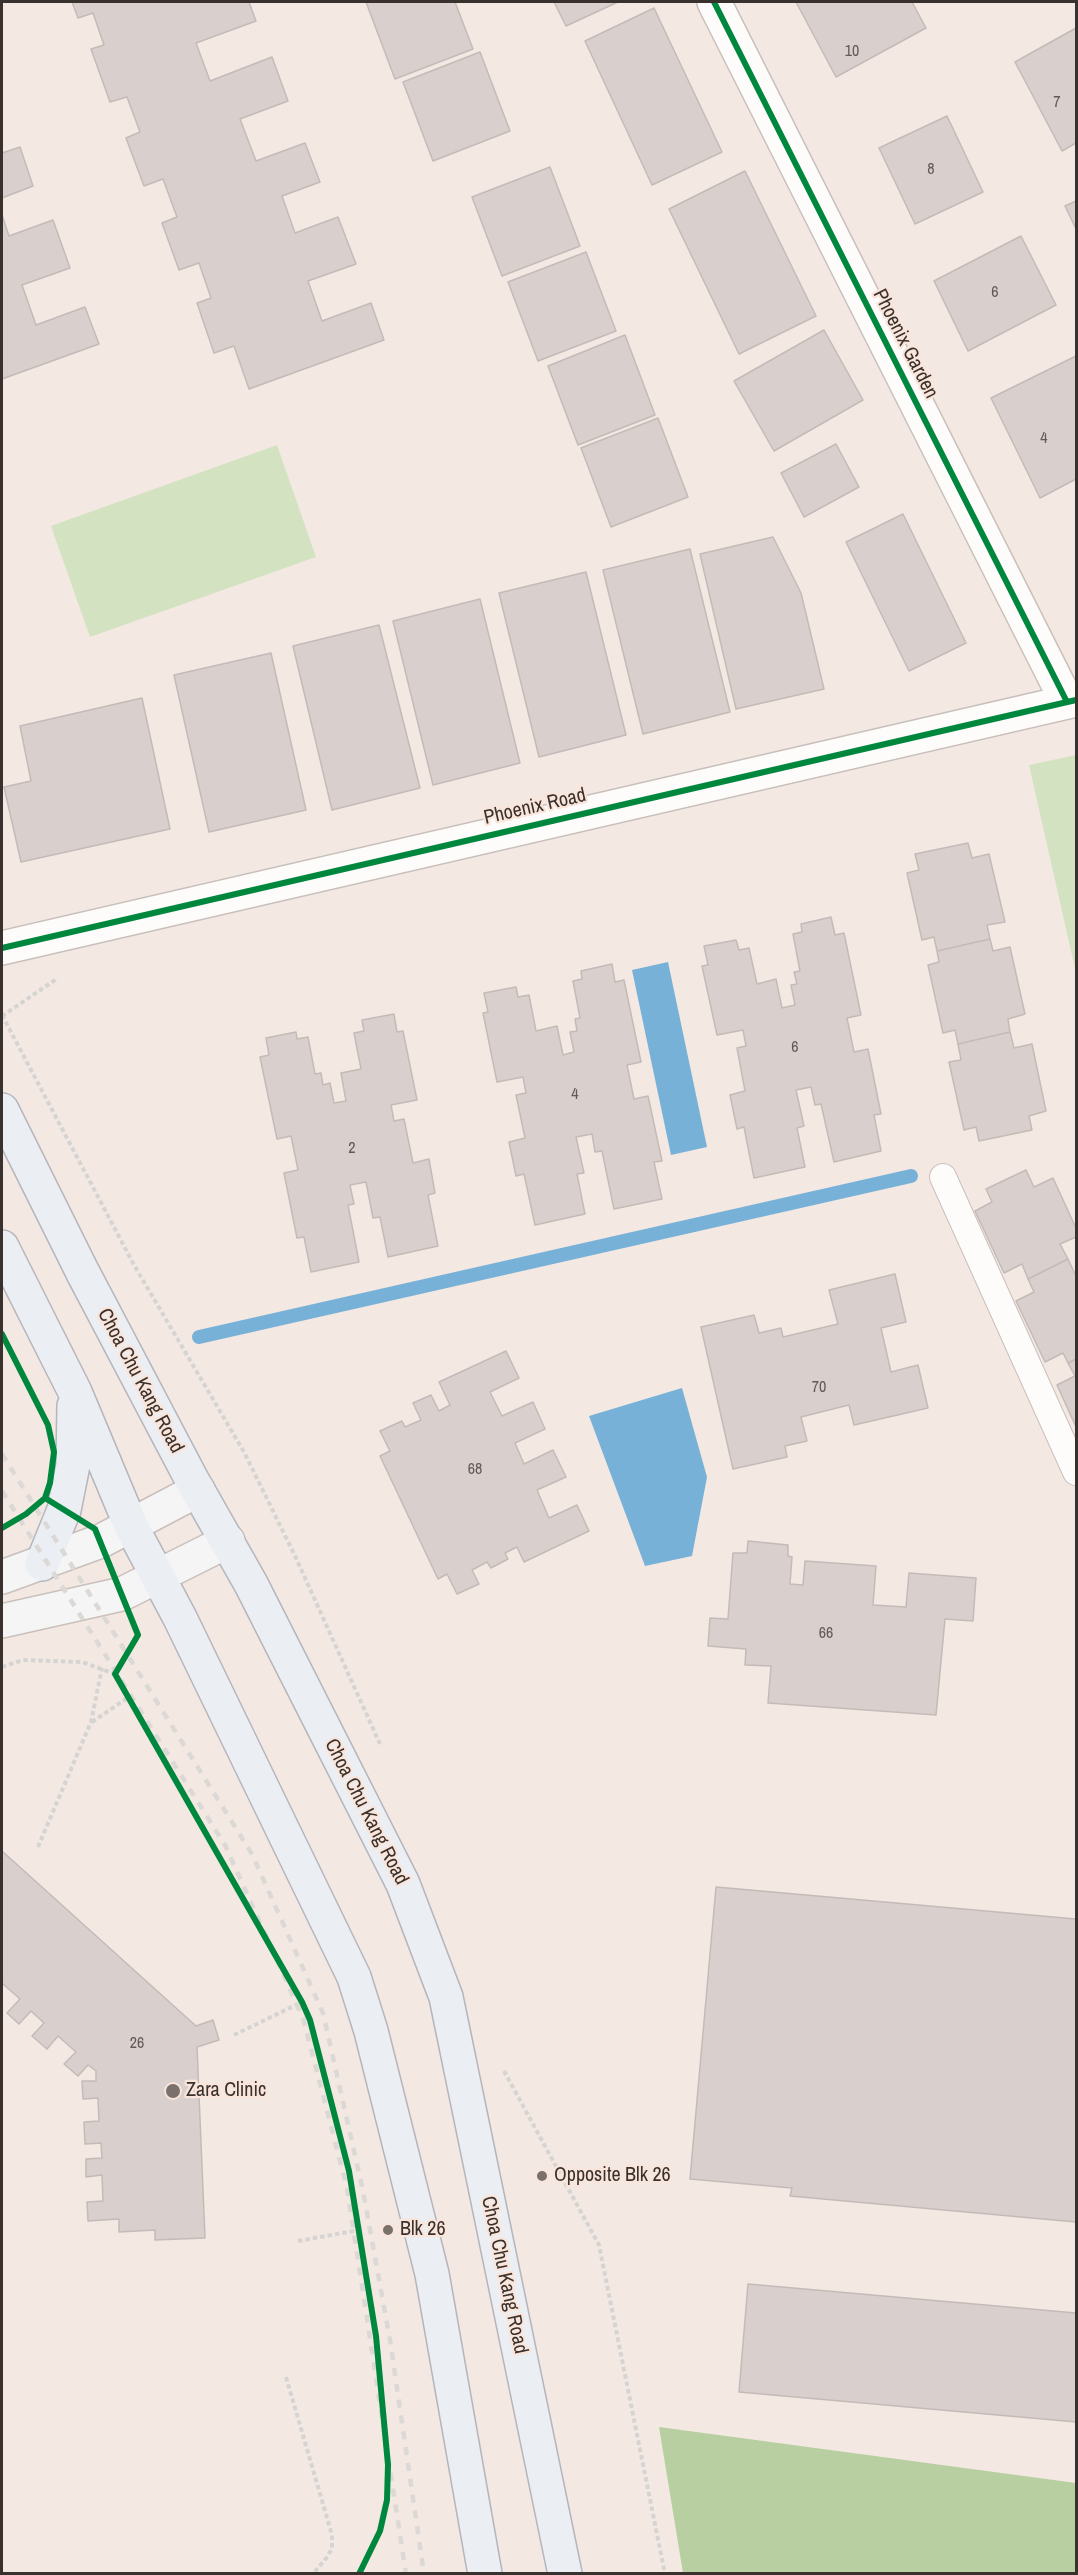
<!DOCTYPE html>
<style>
body{margin:0}
#map{position:relative;width:1078px;height:2575px;overflow:hidden;background:#f3e8e2;font-family:"Archivo Narrow",sans-serif}
canvas{display:block}
.frame{position:absolute;inset:0;border:3px solid #39312d;pointer-events:none}
</style>
<div id="map">
<canvas width="1078" height="2575"></canvas>
<div class="frame"></div>
</div>
<script>
const ctx = document.querySelector('canvas').getContext('2d');
ctx.lineJoin = 'round';
function paint(path, color) { ctx.fillStyle = color; ctx.fill(path, 'evenodd'); }
const toPath = rows => new Path2D(rows.map(r => 'M' + r).join(''));
function trace(path, color, width, dash) { ctx.strokeStyle = color; ctx.lineWidth = width; ctx.lineCap = dash ? 'butt' : 'round'; ctx.setLineDash(dash || []); ctx.stroke(path); }
function label(font, color, halo, rows, align = 'center') {
  ctx.font = font + ' "Archivo Narrow",sans-serif'; ctx.lineWidth = 4.5; ctx.setLineDash([]); ctx.textBaseline = 'middle'; ctx.strokeStyle = halo; ctx.fillStyle = color; for (const [text, x, y, turn = 0] of rows) {
    ctx.save(); ctx.translate(x, y); ctx.rotate((+turn || 0) * Math.PI / 180); ctx.textAlign = isNaN(turn) ? turn : align; if (halo) ctx.strokeText(text, 0, 0); ctx.fillText(text, 0, 0); ctx.restore();
  }
}
paint(toPath([
 [277,445,316,557,90,637,51,526],
 [1076,755,1076,973,1029,765]
]), '#d3e3c1');
paint(toPath([
 [659,2427,1076,2483,1076,2573,683,2573]
]), '#b8cfa1');
paint(toPath([
 [668,962,707,1147,671,1155,632,970],
 [682,1388,707,1477,692,1556,645,1566,589,1416]
]), '#78b1d8');
trace(toPath([
 [199,1337,911,1176]
]), '#78b1d8', 14);
const building = toPath([
 [72,2,249,2,256,21,196,43,210,81,272,57,288,101,240,119,256,161,305,143,320,182,282,196,295,233,338,217,356,264,308,281,322,321,371,303,384,340,249,389,234,346,214,353,197,303,211,298,199,263,179,270,162,223,177,217,163,179,144,186,126,138,140,132,127,97,110,102,91,49,104,45,93,13,78,18,72,2],
 [366,2,455,2,473,49,395,79,366,2],
 [554,2,618,2,566,26,554,2],
 [796,2,912,2,926,28,836,77,796,2],
 [654,8,722,152,652,185,585,41,654,8],
 [1076,28,1076,143,1062,151,1015,62,1076,28],
 [480,52,510,131,433,161,403,82,480,52],
 [947,116,983,192,915,224,879,148,947,116],
 [20,147,33,186,2,198,2,153,20,147],
 [550,167,580,246,502,276,472,197,550,167],
 [745,171,816,316,739,354,669,209,745,171],
 [1076,201,1076,229,1065,206,1076,201],
 [2,215,9,236,53,220,70,268,22,285,36,325,85,307,99,344,2,379,2,215],
 [1021,236,1056,305,968,351,934,281,1021,236],
 [586,252,616,331,538,361,508,282,586,252],
 [824,330,863,400,774,451,734,381,824,330],
 [625,335,655,415,578,445,548,366,625,335],
 [1076,356,1076,479,1040,498,991,398,1076,356],
 [658,418,688,497,611,527,581,448,658,418],
 [836,444,859,487,804,517,781,473,836,444],
 [903,514,966,643,909,671,846,542,903,514],
 [773,537,801,593,824,689,736,709,700,554,773,537],
 [690,549,730,712,643,734,603,570,690,549],
 [586,572,626,735,539,757,499,593,586,572],
 [480,599,520,763,433,785,393,621,480,599],
 [379,625,420,788,332,810,293,646,379,625],
 [271,653,306,810,209,832,174,675,271,653],
 [142,698,170,829,21,862,4,787,31,781,20,726,142,698],
 [968,843,972,858,989,854,1005,922,987,925,990,939,937,951,934,937,922,940,907,873,919,870,915,854,968,843],
 [831,917,835,935,844,933,861,1015,847,1018,854,1052,868,1049,881,1114,874,1115,881,1151,834,1162,821,1104,815,1105,811,1087,796,1090,804,1126,797,1128,805,1167,754,1178,744,1127,737,1129,730,1095,745,1091,737,1048,746,1046,743,1030,717,1035,702,966,708,965,704,946,736,940,739,950,749,948,757,984,776,979,782,1008,795,1005,791,985,797,984,794,972,800,971,793,934,802,932,801,924,831,917],
 [990,939,993,951,1010,947,1025,1014,1008,1019,1010,1032,958,1044,955,1030,943,1033,928,965,939,962,937,951,990,939],
 [612,964,615,982,624,980,641,1062,627,1065,634,1099,648,1096,662,1161,654,1162,662,1199,614,1209,602,1151,595,1152,592,1134,576,1137,584,1173,577,1174,585,1214,535,1225,524,1174,516,1176,509,1142,525,1138,516,1095,526,1093,523,1077,497,1082,483,1013,488,1012,484,993,516,987,518,997,529,995,536,1031,557,1026,563,1055,574,1052,570,1032,577,1031,575,1019,580,1018,573,981,582,979,581,971,612,964],
 [394,1014,397,1032,403,1031,417,1100,391,1105,394,1121,404,1119,413,1163,429,1159,435,1193,428,1195,438,1246,388,1257,380,1217,373,1218,366,1182,350,1185,354,1204,348,1205,359,1262,311,1272,304,1237,297,1238,284,1173,298,1170,291,1136,277,1139,260,1057,269,1055,266,1038,296,1032,297,1039,308,1037,315,1074,321,1073,323,1085,330,1083,334,1103,346,1101,341,1073,361,1069,354,1033,364,1031,362,1020,394,1014],
 [1010,1032,1014,1048,1032,1044,1046,1111,1029,1116,1032,1130,979,1141,976,1127,964,1130,949,1062,961,1060,958,1044,1010,1032],
 [1026,1170,1034,1187,1053,1178,1076,1228,1076,1237,1060,1244,1068,1259,1028,1279,1022,1264,1004,1273,975,1211,992,1202,986,1189,1026,1170],
 [1068,1259,1076,1276,1076,1359,1068,1363,1063,1353,1045,1362,1016,1301,1034,1292,1028,1279,1068,1259],
 [895,1274,906,1322,881,1328,891,1372,918,1365,928,1408,854,1425,849,1405,801,1417,807,1441,785,1446,787,1457,733,1469,701,1327,754,1315,759,1333,781,1328,783,1337,838,1324,829,1290,895,1274],
 [506,1351,519,1378,490,1392,502,1416,533,1402,545,1429,515,1443,524,1464,553,1450,566,1477,537,1490,549,1518,577,1505,589,1531,524,1562,517,1547,505,1553,508,1559,491,1568,487,1562,472,1570,479,1584,457,1594,447,1574,438,1579,380,1456,390,1451,380,1431,402,1421,405,1427,421,1420,413,1403,431,1395,439,1411,450,1405,439,1382,506,1351],
 [1076,1359,1076,1427,1057,1385,1075,1376,1068,1363,1076,1359],
 [748,1541,788,1545,788,1556,792,1557,790,1584,803,1585,805,1561,876,1566,873,1605,906,1607,909,1573,976,1578,973,1621,945,1619,936,1715,768,1703,771,1666,745,1665,746,1649,708,1646,710,1618,728,1619,733,1553,747,1553,748,1541],
 [2,1851,196,2026,213,2020,219,2040,197,2047,205,2238,155,2240,155,2230,119,2232,119,2219,88,2221,87,2202,103,2201,102,2175,86,2177,86,2159,102,2158,101,2143,85,2144,84,2122,99,2121,98,2098,83,2099,82,2081,96,2081,96,2071,88,2065,78,2076,64,2064,76,2052,58,2036,47,2049,32,2036,44,2023,31,2011,19,2024,7,2013,20,1999,2,1983,2,1851],
 [716,1887,1076,1919,1076,2222,790,2196,792,2188,690,2179,716,1887],
 [748,2284,1076,2313,1076,2422,739,2392,748,2284]
]);
paint(building, '#d9cfcc');
trace(building, '#c4bbb8', 1.5);
const service = toPath([
 [943,1177,1076,1472]
]);
const minor = toPath([
 [714,2,1067,702],
 [2,948,1076,700]
]);
const secondary = toPath([
 [2,1577,101,1541,198,1490],
 [2,1621,122,1594,228,1541]
]);
const primary = toPath([
 [2,1110,82,1271,192,1480,251,1584,403,1884,446,1997,565,2574],
 [2,1247,75,1392,131,1526,180,1618,354,1977,371,2031,432,2274,485,2574],
 [42,1564,64,1510,73,1465,74,1406]
]);
trace(service, '#c9c0bb', 28);
trace(minor, '#c9c0bb', 36);
trace(secondary, '#c9c0bb', 36);
trace(primary, '#b5b6bc', 36);
trace(toPath([
 [2,1015,134,1265,244,1452,296,1558,380,1744],
 [2,1016,58,978],
 [2,1667,23,1660,82,1662,115,1674],
 [92,1722,129,1697],
 [38,1847,91,1722,102,1668],
 [234,2035,302,2002],
 [504,2071,599,2245,665,2574],
 [298,2241,359,2230],
 [286,2377,332,2535,332,2548,328,2556,313,2574]
]), '#d6d4d2', 4, [4.5, 3]);
trace(service, '#fdfcfb', 26);
trace(minor, '#fdfcfb', 33);
trace(secondary, '#f5f5f6', 33);
trace(primary, '#ebeef2', 33);
trace(toPath([
 [2,1454,252,1854,323,2013,363,2191,390,2340,424,2574],
 [2,1491,225,1845,303,2018,347,2188,406,2574]
]), '#dbd8d6', 4.5, [8, 8]);
trace(toPath([
 [714,2,1067,702],
 [2,948,1076,700],
 [2,1334,48,1425,54,1452,50,1483,45,1498,26,1514,2,1528],
 [45,1498,95,1529,138,1635,115,1674,302,2002,310,2020,349,2171,376,2336,388,2465,387,2500,380,2531,359,2574]
]), '#00873e', 6);
for (const [x, y, r, color] of [
 [173,2091,8,"#7a716c"],
 [542,2176,6,"#7a716c"],
 [388,2230,6,"#7a716c"]
]) { const dot = new Path2D(); dot.arc(x, y, r, 0, 2 * Math.PI); ctx.fillStyle = color; ctx.fill(dot); trace(dot, '#fae5db', 2); }
label('16px', '#635a56', null, [
 ["10",852,52],
 ["7",1057,103],
 ["8",931,170],
 ["6",995,293],
 ["4",1044,439],
 ["6",795,1048],
 ["4",575,1095],
 ["2",352,1149],
 ["70",819,1388],
 ["68",475,1470],
 ["66",826,1634],
 ["26",137,2044]
]);
label('20px', '#39312d', '#fae5db', [
 ["Phoenix Garden",905,344,63],
 ["Phoenix Road",535,807,-13],
 ["Choa Chu Kang Road",140,1381,62],
 ["Choa Chu Kang Road",366,1812,63],
 ["Choa Chu Kang Road",504,2275,78]
]);
label('20px', '#39312d', '#fae5db', [
 ["Zara Clinic",186,2091],
 ["Opposite Blk 26",554,2176],
 ["Blk 26",400,2230]
], 'left');
</script>
